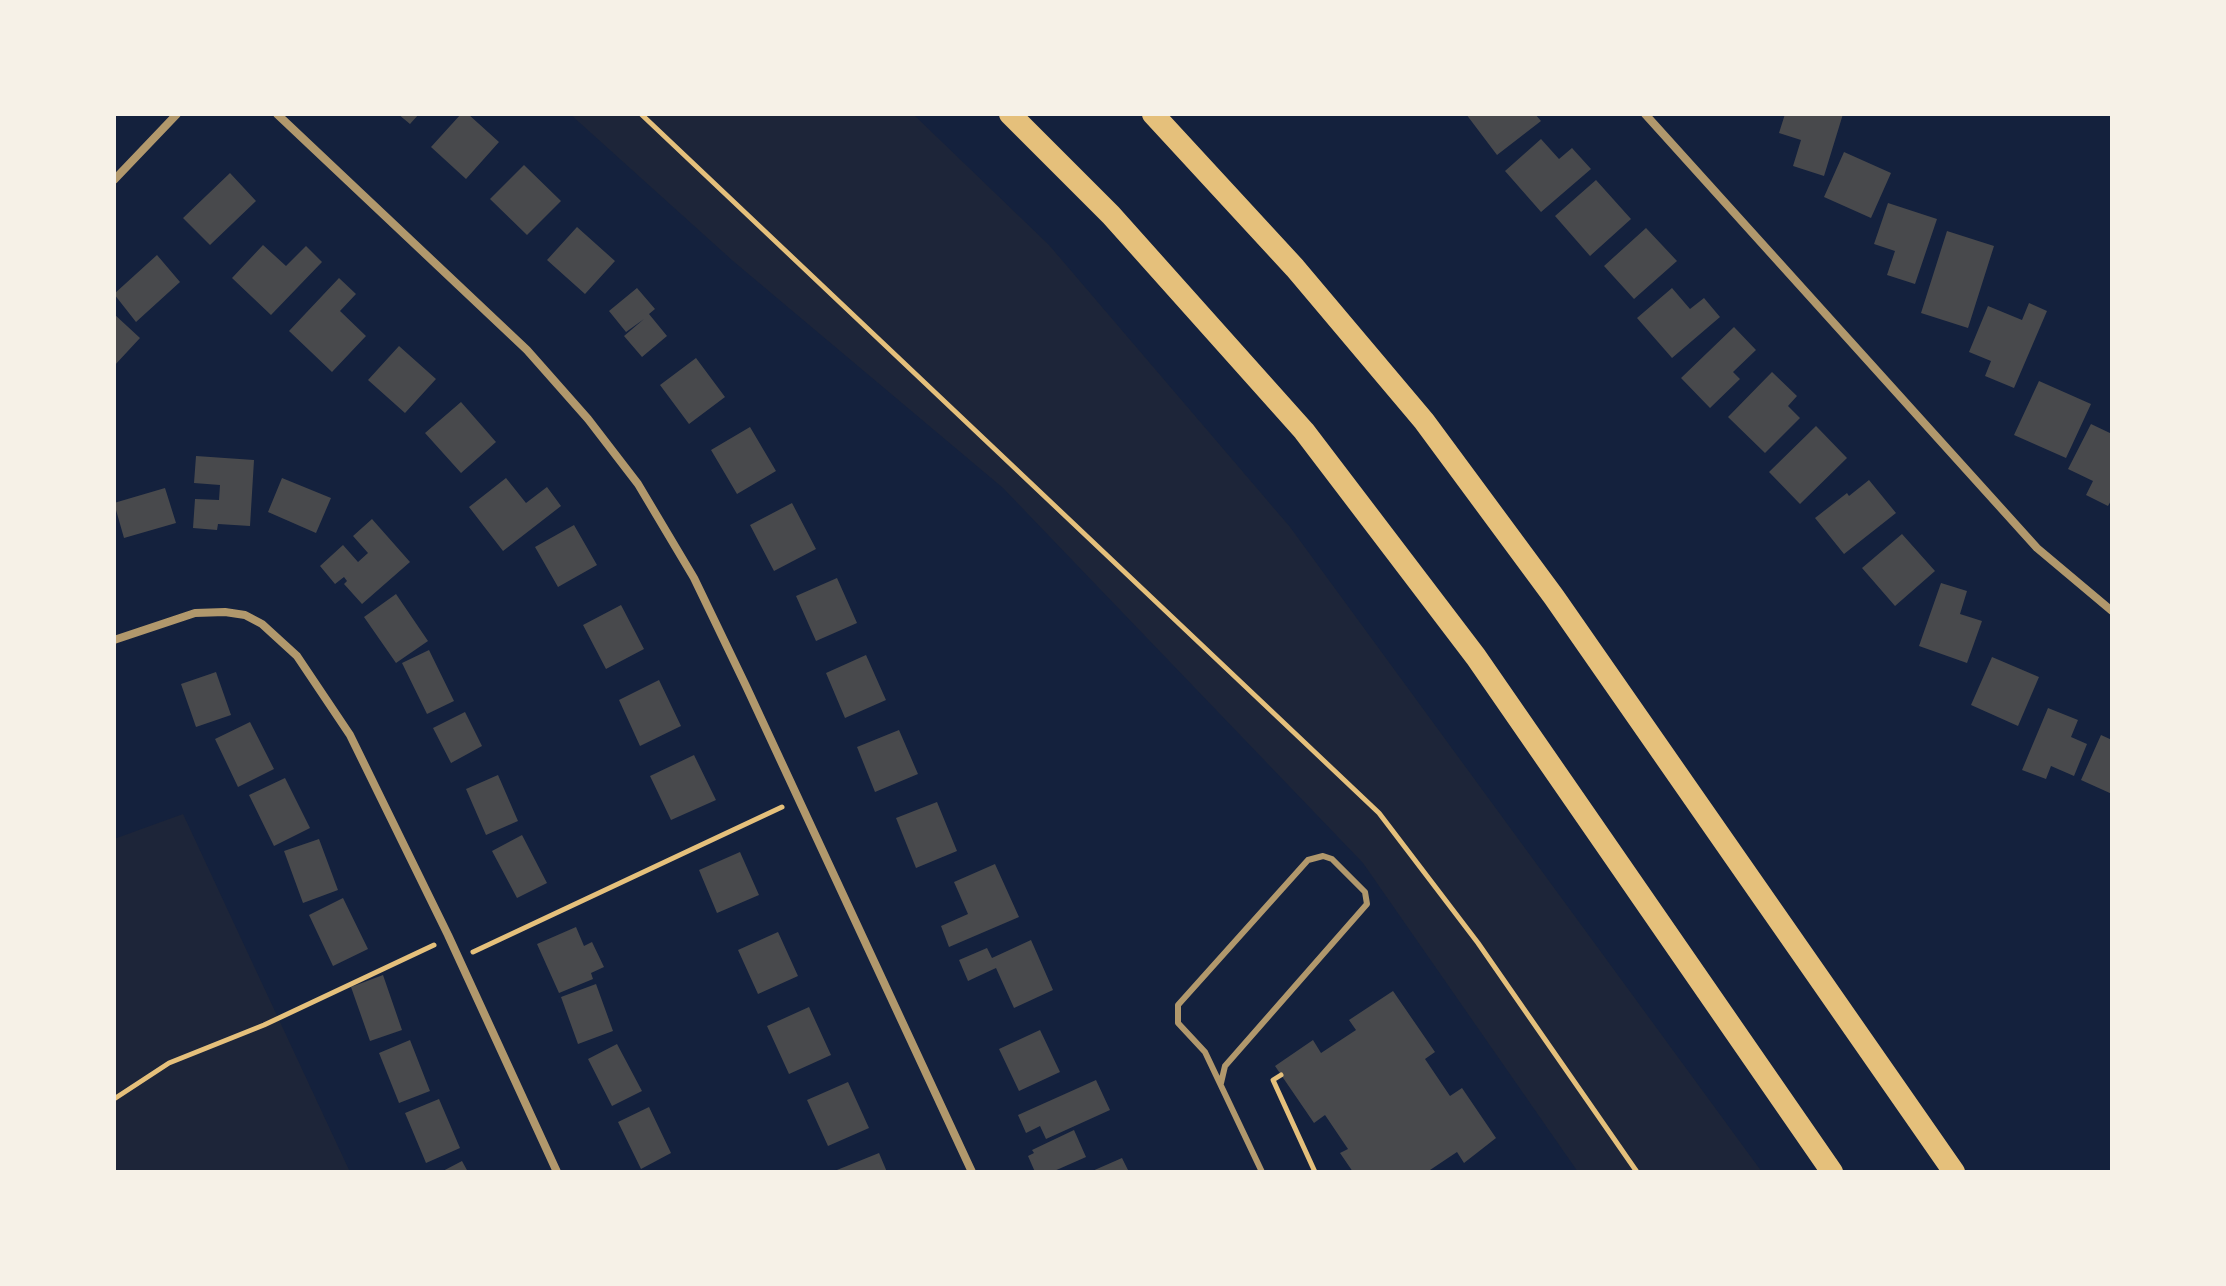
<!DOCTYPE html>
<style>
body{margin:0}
#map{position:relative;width:2226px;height:1286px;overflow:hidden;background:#14213d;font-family:Montserrat,sans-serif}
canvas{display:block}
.frame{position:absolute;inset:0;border:116px solid #f6f1e7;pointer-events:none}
</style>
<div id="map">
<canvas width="2226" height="1286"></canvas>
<div class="frame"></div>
</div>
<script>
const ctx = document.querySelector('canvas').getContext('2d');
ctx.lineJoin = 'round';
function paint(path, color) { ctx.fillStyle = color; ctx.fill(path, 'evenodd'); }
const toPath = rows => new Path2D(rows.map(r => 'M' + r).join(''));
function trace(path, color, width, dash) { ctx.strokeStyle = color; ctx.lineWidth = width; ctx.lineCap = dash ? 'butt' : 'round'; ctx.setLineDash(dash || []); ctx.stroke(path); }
paint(toPath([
 [570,114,913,114,1049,245,1290,527,1762,1172,1578,1172,1363,863,1003,488,733,261],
 [183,814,350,1172,114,1172,114,839]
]), '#1d2539');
paint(toPath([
 [398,114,419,114,410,124],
 [461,114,468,114,499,142,466,179,431,147],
 [1466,114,1535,114,1541,121,1497,155],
 [1785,114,1843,114,1824,176,1793,166,1801,140,1779,133],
 [1541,139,1559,159,1572,148,1591,169,1541,212,1505,171],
 [1844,152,1891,173,1871,218,1824,197],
 [524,165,561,201,527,235,490,199],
 [230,173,256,201,210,245,183,218],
 [1596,180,1631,219,1590,256,1555,216],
 [1888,203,1937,219,1915,284,1887,275,1895,251,1874,244],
 [577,227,615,261,585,294,547,260],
 [1646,228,1677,261,1634,299,1604,266],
 [1947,231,1994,246,1968,328,1921,313],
 [263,245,286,266,306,246,322,262,271,315,232,278],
 [157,255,180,282,136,322,114,294],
 [339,278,356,294,340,311,366,336,332,372,289,331],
 [637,288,655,309,649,314,667,336,642,357,624,336,644,319,626,332,609,311],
 [1672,288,1690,309,1704,298,1720,317,1672,358,1637,318],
 [2029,303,2047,311,2014,388,1985,376,1991,361,1969,352,1988,306,2022,320],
 [114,314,140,338,114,366],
 [1734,327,1756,350,1733,372,1740,379,1710,408,1681,378],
 [399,346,436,379,405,413,368,380],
 [696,358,725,397,689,424,660,385],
 [1772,372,1797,396,1788,406,1800,418,1765,453,1728,417],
 [2039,381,2091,404,2066,458,2014,435],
 [461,402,496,442,461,473,425,433],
 [2091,424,2112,434,2112,499,2108,506,2086,495,2093,481,2068,469],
 [1816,426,1847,458,1800,504,1769,472],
 [750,427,776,471,737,494,711,450],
 [196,456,254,460,250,526,218,524,217,530,193,528,195,499,219,500,220,485,194,483],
 [282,478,331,498,316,533,268,512],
 [506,478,526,503,547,487,561,506,503,551,469,507],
 [1869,480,1896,513,1844,554,1815,518,1847,493,1849,496],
 [165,488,176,523,124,538,114,503],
 [792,503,816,549,774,571,750,525],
 [372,519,410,562,362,604,344,584,347,581,344,577,335,584,320,566,343,545,358,562,368,553,353,536],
 [574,525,597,565,558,587,535,547],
 [1902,534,1935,571,1895,606,1862,568],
 [837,578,857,623,816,641,796,596],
 [1941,583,1967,591,1960,614,1982,621,1967,663,1919,646],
 [396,594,428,641,396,663,364,617],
 [621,605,644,649,606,669,583,625],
 [429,650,454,701,427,714,402,663],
 [866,655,886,700,845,718,826,673],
 [1992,657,2039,677,2018,726,1971,705],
 [216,672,231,715,196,727,181,684],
 [659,680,681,726,640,746,619,700],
 [2048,708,2078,720,2071,737,2087,744,2074,776,2051,766,2046,779,2022,770],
 [465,712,482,746,451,763,433,728],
 [250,722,274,769,238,787,215,739],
 [899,730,918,774,875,792,857,747],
 [2101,735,2112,740,2112,794,2081,780],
 [694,755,716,800,671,820,650,776],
 [498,775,518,821,486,835,466,789],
 [285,778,310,828,274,846,249,795],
 [937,802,957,851,916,868,896,818],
 [522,835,547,883,517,898,492,851],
 [319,839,338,890,303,903,284,851],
 [740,852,759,895,717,913,699,870],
 [995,864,1019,917,949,947,941,926,968,914,954,882],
 [343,898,368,949,333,966,309,915],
 [576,927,584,946,592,942,604,967,591,973,593,979,559,993,537,944],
 [778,932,798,976,758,994,738,950],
 [1031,940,1053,990,1014,1008,996,968,968,981,959,960,987,948,992,958],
 [383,975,402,1030,370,1041,351,987],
 [596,984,613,1031,578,1044,561,997],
 [1393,991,1435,1052,1425,1059,1450,1096,1462,1088,1496,1138,1464,1163,1457,1152,1427,1172,1353,1172,1340,1153,1348,1149,1325,1115,1314,1123,1275,1066,1313,1040,1321,1053,1356,1030,1349,1020],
 [809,1007,831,1055,789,1074,767,1026],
 [1040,1030,1060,1072,1019,1091,999,1049],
 [410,1040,430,1091,399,1103,379,1053],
 [617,1044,642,1091,612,1106,588,1059],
 [1096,1080,1110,1110,1046,1139,1040,1126,1026,1133,1018,1115],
 [848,1082,869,1128,828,1146,807,1100],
 [439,1099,460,1148,426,1163,405,1113],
 [649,1107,671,1153,641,1169,618,1122],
 [1074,1130,1086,1157,1052,1172,1035,1172,1028,1156,1034,1153,1032,1150],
 [879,1153,887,1172,832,1172],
 [1122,1158,1129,1172,1090,1172],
 [462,1161,468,1172,441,1172]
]), '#48494c');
trace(toPath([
 [641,114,1379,813,1478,943,1637,1172],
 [473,952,782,807],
 [1281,1075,1273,1080,1315,1172],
 [114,1099,169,1063,264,1025,434,945]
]), '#e5c07b', 5);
trace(toPath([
 [1221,1083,1225,1066,1367,904,1365,892,1332,859,1323,856,1308,860,1178,1005,1178,1023,1205,1052,1262,1172]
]), '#b1986c', 6);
trace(toPath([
 [277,114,527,350,588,419,638,484,694,578,746,686,972,1172],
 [1645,114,2037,548,2112,611],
 [114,180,177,114],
 [114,640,195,613,225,612,245,615,262,624,297,656,350,735,448,935,557,1172]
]), '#b1986c', 8);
trace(toPath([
 [1010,114,1111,215,1304,431,1476,657,1832,1172],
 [1153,114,1295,268,1424,421,1554,597,1954,1172]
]), '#e5c07b', 22);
</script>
